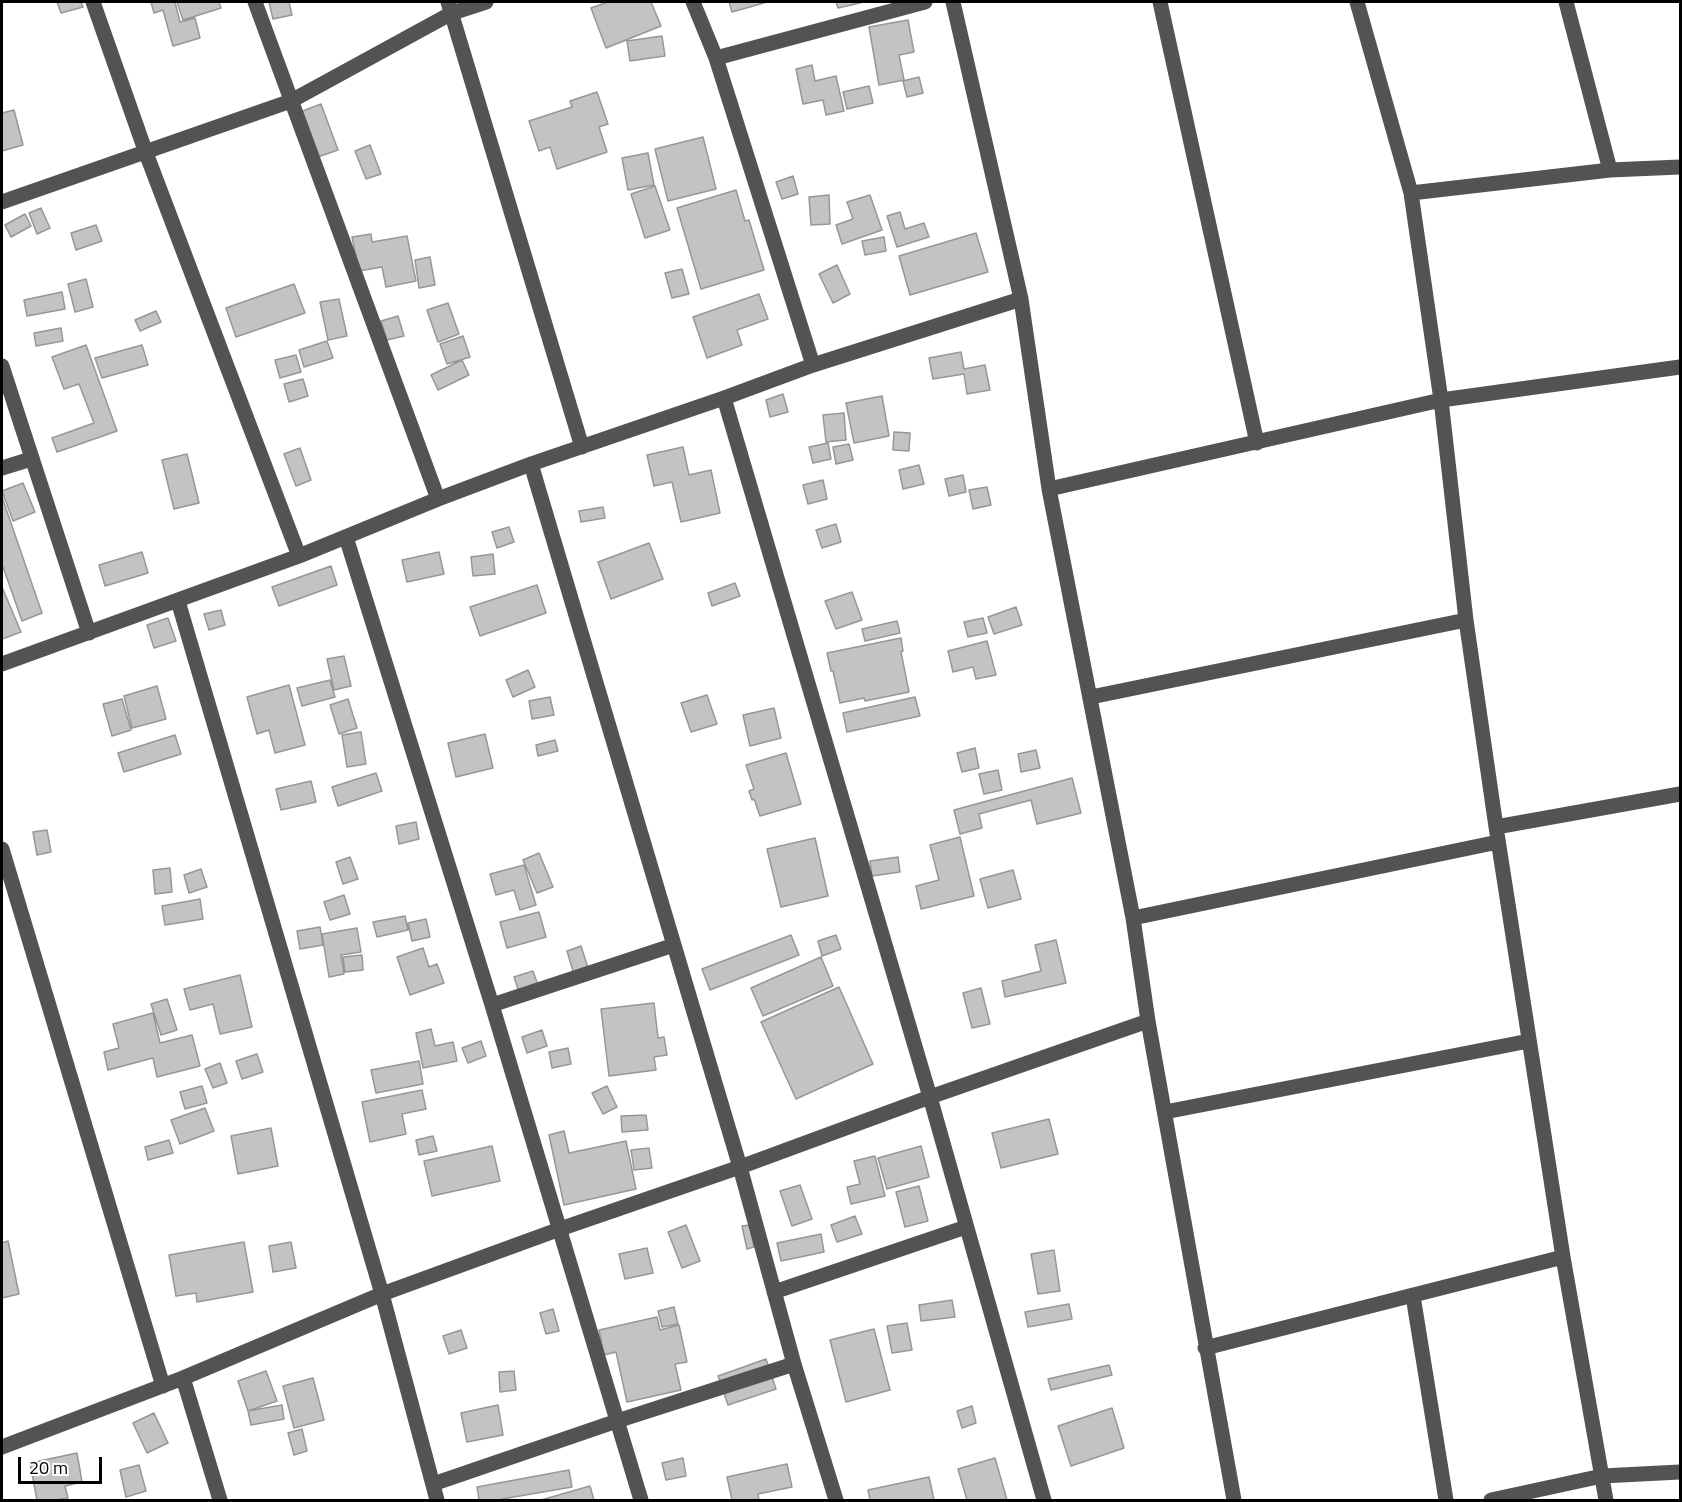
<!DOCTYPE html>
<style>
body{margin:0}
#map{position:relative;width:1682px;height:1502px;overflow:hidden;background:#fff;font-family:"Titillium Web",sans-serif}
canvas{display:block}
.frame{position:absolute;inset:0;border:3px solid #000;pointer-events:none}
.scale{position:absolute;left:18px;top:1457px;width:84px;height:27px;box-sizing:border-box;border:3px solid #000;border-top:0;padding-left:8px;font-size:18px;line-height:21px;white-space:nowrap;color:#000;-webkit-text-stroke:4px #fff;paint-order:stroke}
</style>
<div id="map">
<canvas width="1682" height="1502"></canvas>
<div class="frame"></div>
<div class="scale">20 m</div>
</div>
<script>
const ctx = document.querySelector('canvas').getContext('2d');
ctx.lineJoin = 'round';
function paint(path, color) { ctx.fillStyle = color; ctx.fill(path, 'evenodd'); }
const toPath = rows => new Path2D(rows.map(r => 'M' + r).join(''));
function trace(path, color, width, dash) { ctx.strokeStyle = color; ctx.lineWidth = width; ctx.lineCap = dash ? 'butt' : 'round'; ctx.setLineDash(dash || []); ctx.stroke(path); }
const building = toPath([
 [57,2,81,2,83,7,61,13,57,2],
 [151,2,175,2,180,22,195,18,200,38,173,46,163,10,154,13,151,2],
 [177,2,219,2,221,8,183,20,177,2],
 [269,2,289,2,292,15,273,19,269,2],
 [608,2,651,2,661,26,606,48,591,8,608,2],
 [729,2,764,2,764,3,732,12,729,2],
 [836,2,860,2,860,3,838,8,836,2],
 [908,20,914,52,899,55,904,80,879,85,869,27,908,20],
 [662,36,665,56,630,61,627,41,662,36],
 [812,65,815,81,836,76,844,111,826,115,823,100,803,104,796,69,812,65],
 [919,77,923,93,907,97,903,81,919,77],
 [869,86,873,103,847,109,843,92,869,86],
 [597,92,608,124,599,127,607,152,557,169,550,147,539,151,529,121,572,107,570,101,597,92],
 [321,104,338,150,312,159,295,114,321,104],
 [14,110,23,145,2,151,2,113,14,110],
 [703,137,716,189,668,201,655,149,703,137],
 [370,145,381,174,366,179,355,151,370,145],
 [648,153,654,185,628,190,622,158,648,153],
 [793,176,798,194,782,199,776,182,793,176],
 [655,186,670,230,645,238,631,194,655,186],
 [736,190,745,221,749,220,764,270,701,289,677,208,736,190],
 [829,195,830,224,811,225,809,197,829,195],
 [870,195,882,230,842,244,836,225,853,219,847,202,870,195],
 [41,208,50,228,37,234,29,213,41,208],
 [900,212,905,229,924,223,929,237,897,247,887,216,900,212],
 [25,214,31,226,11,237,5,225,25,214],
 [96,225,102,241,76,250,71,233,96,225],
 [976,233,988,272,910,295,899,256,976,233],
 [371,234,372,242,407,236,416,281,386,287,382,267,359,271,352,237,371,234],
 [884,237,886,251,865,255,862,241,884,237],
 [430,257,435,285,419,288,415,260,430,257],
 [837,265,850,294,833,303,819,274,837,265],
 [682,269,689,294,672,298,665,273,682,269],
 [86,279,93,307,75,312,68,284,86,279],
 [294,284,305,313,236,337,226,308,294,284],
 [62,292,65,309,27,316,24,300,62,292],
 [759,294,768,319,737,330,742,345,707,358,693,317,759,294],
 [339,299,347,336,328,340,320,302,339,299],
 [448,303,459,334,438,342,427,310,448,303],
 [156,311,161,322,140,331,135,320,156,311],
 [398,316,404,336,387,340,381,321,398,316],
 [61,328,63,341,36,346,34,333,61,328],
 [463,336,470,357,447,364,440,344,463,336],
 [327,341,333,358,304,367,299,350,327,341],
 [86,345,117,431,57,452,52,438,94,423,79,384,64,389,52,357,86,345],
 [142,345,148,365,102,378,95,358,142,345],
 [961,352,964,369,985,365,990,390,967,394,964,374,933,379,929,358,961,352],
 [296,355,301,372,280,378,275,360,296,355],
 [462,360,469,375,438,390,431,375,462,360],
 [303,379,308,396,289,402,284,384,303,379],
 [783,394,788,412,770,417,766,400,783,394],
 [882,396,889,436,854,443,846,403,882,396],
 [844,413,846,440,826,442,823,415,844,413],
 [894,432,910,433,909,451,893,450,894,432],
 [828,443,831,459,813,463,809,447,828,443],
 [849,444,853,460,836,464,833,447,849,444],
 [683,447,689,475,711,470,720,513,681,522,672,482,654,486,647,455,683,447],
 [300,448,311,480,296,486,284,454,300,448],
 [187,454,199,503,174,509,162,460,187,454],
 [919,465,924,484,903,489,899,470,919,465],
 [963,475,966,492,949,496,945,479,963,475],
 [823,480,827,499,808,504,803,485,823,480],
 [23,483,35,512,13,521,2,491,23,483],
 [987,487,991,505,973,509,969,490,987,487],
 [2,497,42,613,22,621,2,564,2,497],
 [603,507,605,518,581,522,579,511,603,507],
 [836,524,841,542,822,548,816,530,836,524],
 [509,527,514,542,497,548,492,532,509,527],
 [649,543,663,579,611,599,598,562,649,543],
 [142,552,148,573,105,586,99,565,142,552],
 [439,552,444,574,407,582,402,560,439,552],
 [493,554,495,574,473,576,471,557,493,554],
 [331,566,337,585,279,606,272,587,331,566],
 [735,583,740,596,712,606,708,593,735,583],
 [537,585,546,613,480,636,470,607,537,585],
 [2,587,21,632,2,639,2,587],
 [852,592,862,620,836,629,825,601,852,592],
 [1016,607,1022,625,994,634,988,617,1016,607],
 [221,610,225,625,209,630,204,614,221,610],
 [168,618,176,641,154,648,147,625,168,618],
 [983,618,987,633,968,637,964,622,983,618],
 [897,621,900,633,865,641,862,629,897,621],
 [901,638,903,651,901,652,909,692,865,701,864,698,840,703,833,671,831,671,827,653,901,638],
 [987,641,996,675,976,679,973,667,953,672,948,651,987,641],
 [344,656,351,686,334,690,327,659,344,656],
 [528,670,535,687,513,697,506,680,528,670],
 [330,680,335,697,302,706,297,688,330,680],
 [289,685,305,745,275,753,269,730,257,734,247,697,289,685],
 [157,686,166,719,132,728,124,696,157,686],
 [707,695,717,724,691,732,681,703,707,695],
 [550,697,554,715,532,719,529,701,550,697],
 [915,697,920,716,847,732,843,713,915,697],
 [122,699,131,730,112,736,103,704,122,699],
 [348,699,357,728,339,734,330,705,348,699],
 [774,708,781,738,750,746,743,715,774,708],
 [361,732,366,764,347,767,342,735,361,732],
 [485,734,493,768,456,777,448,743,485,734],
 [175,735,181,754,124,772,118,753,175,735],
 [555,740,558,751,538,756,536,745,555,740],
 [975,748,979,768,962,772,957,753,975,748],
 [1036,750,1040,768,1021,772,1018,754,1036,750],
 [786,753,801,804,760,816,754,799,752,800,749,791,754,789,746,765,786,753],
 [998,770,1002,790,984,794,979,774,998,770],
 [376,773,382,791,338,806,332,787,376,773],
 [1072,778,1081,813,1037,824,1031,800,979,814,982,828,960,834,954,810,1072,778],
 [311,781,316,802,281,810,276,789,311,781],
 [416,822,419,839,399,844,396,826,416,822],
 [47,830,51,852,37,855,33,832,47,830],
 [960,837,974,896,921,909,916,886,939,880,930,845,960,837],
 [815,838,828,896,781,907,767,849,815,838],
 [539,853,553,887,537,893,523,860,539,853],
 [350,857,358,879,343,884,336,862,350,857],
 [898,857,900,872,872,876,870,861,898,857],
 [524,865,536,905,520,910,514,890,496,895,490,874,524,865],
 [170,868,172,892,155,894,153,870,170,868],
 [201,869,207,887,189,893,184,875,201,869],
 [1013,870,1021,899,988,908,980,879,1013,870],
 [344,895,350,914,330,920,324,902,344,895],
 [200,899,203,919,165,925,162,906,200,899],
 [539,912,546,937,507,948,500,922,539,912],
 [405,916,408,930,377,937,373,922,405,916],
 [426,919,430,937,412,941,408,923,426,919],
 [320,927,323,945,300,949,297,931,320,927],
 [357,928,361,952,341,955,344,974,329,977,322,934,357,928],
 [791,935,799,955,710,990,702,969,791,935],
 [836,935,841,949,822,956,818,941,836,935],
 [1056,940,1066,983,1005,997,1002,981,1041,971,1035,945,1056,940],
 [581,946,591,977,576,981,567,951,581,946],
 [423,948,429,967,437,964,444,983,410,995,397,957,423,948],
 [362,955,363,970,345,972,343,957,362,955],
 [821,957,833,986,763,1016,751,988,821,957],
 [533,971,539,988,520,995,514,977,533,971],
 [240,975,252,1027,220,1034,213,1004,190,1010,184,989,240,975],
 [839,987,873,1064,796,1099,761,1022,839,987],
 [981,988,990,1024,972,1028,963,993,981,988],
 [167,999,177,1030,161,1035,151,1004,167,999],
 [654,1003,658,1038,664,1037,667,1055,654,1057,656,1070,609,1076,601,1009,654,1003],
 [153,1013,160,1043,192,1035,200,1066,157,1077,153,1058,108,1070,104,1052,119,1048,113,1024,153,1013],
 [431,1029,435,1046,453,1042,457,1061,423,1068,416,1033,431,1029],
 [542,1030,547,1046,527,1053,522,1037,542,1030],
 [481,1041,486,1056,468,1063,462,1048,481,1041],
 [568,1048,571,1064,552,1068,549,1052,568,1048],
 [257,1054,263,1072,242,1079,236,1061,257,1054],
 [419,1061,423,1084,376,1093,371,1070,419,1061],
 [220,1063,227,1083,213,1088,205,1069,220,1063],
 [202,1086,207,1103,185,1109,180,1092,202,1086],
 [607,1086,617,1107,603,1114,592,1093,607,1086],
 [422,1090,426,1109,402,1114,406,1134,370,1142,362,1102,422,1090],
 [205,1108,214,1131,180,1144,171,1120,205,1108],
 [646,1115,648,1130,622,1132,621,1116,646,1115],
 [1049,1119,1058,1154,1001,1168,992,1133,1049,1119],
 [271,1128,278,1166,238,1174,231,1136,271,1128],
 [564,1131,569,1153,626,1141,636,1189,564,1205,549,1135,564,1131],
 [433,1136,437,1151,419,1155,416,1140,433,1136],
 [169,1140,173,1153,148,1160,145,1147,169,1140],
 [492,1146,500,1181,432,1196,424,1161,492,1146],
 [921,1146,929,1177,887,1189,878,1158,921,1146],
 [649,1148,652,1168,634,1170,631,1150,649,1148],
 [875,1156,885,1196,851,1204,847,1187,860,1184,854,1161,875,1156],
 [800,1185,812,1219,792,1226,780,1191,800,1185],
 [919,1186,928,1221,905,1227,896,1192,919,1186],
 [855,1216,862,1234,837,1242,831,1225,855,1216],
 [686,1225,700,1261,682,1268,668,1232,686,1225],
 [750,1225,754,1247,747,1249,742,1226,750,1225],
 [821,1234,824,1252,781,1261,777,1243,821,1234],
 [8,1241,19,1294,2,1298,2,1243,8,1241],
 [244,1242,253,1292,197,1302,196,1293,176,1296,169,1255,244,1242],
 [291,1242,296,1268,273,1272,269,1246,291,1242],
 [647,1248,653,1273,625,1279,619,1254,647,1248],
 [1054,1250,1060,1291,1038,1294,1031,1254,1054,1250],
 [952,1300,955,1317,921,1321,919,1305,952,1300],
 [1069,1304,1072,1319,1028,1327,1025,1312,1069,1304],
 [674,1307,678,1324,662,1327,658,1311,674,1307],
 [553,1309,559,1331,546,1334,540,1313,553,1309],
 [657,1317,660,1330,679,1325,687,1362,675,1364,681,1390,627,1402,616,1352,604,1355,599,1330,657,1317],
 [907,1323,912,1350,892,1353,887,1326,907,1323],
 [874,1329,890,1390,846,1402,830,1340,874,1329],
 [461,1330,467,1348,449,1354,443,1336,461,1330],
 [766,1359,776,1389,728,1405,718,1376,766,1359],
 [1109,1365,1112,1375,1051,1390,1048,1379,1109,1365],
 [266,1371,277,1401,248,1411,238,1381,266,1371],
 [514,1371,516,1390,500,1392,499,1372,514,1371],
 [313,1378,324,1420,294,1428,283,1386,313,1378],
 [282,1405,284,1419,251,1425,248,1411,282,1405],
 [498,1405,503,1435,467,1442,461,1413,498,1405],
 [972,1406,976,1423,962,1428,957,1411,972,1406],
 [1112,1408,1124,1448,1071,1466,1058,1426,1112,1408],
 [154,1413,168,1443,147,1453,133,1423,154,1413],
 [302,1429,307,1451,294,1455,288,1433,302,1429],
 [77,1453,82,1482,65,1486,68,1498,55,1500,37,1500,30,1463,77,1453],
 [683,1458,686,1476,666,1480,662,1463,683,1458],
 [995,1458,1007,1500,967,1500,958,1469,995,1458],
 [787,1464,792,1487,758,1494,759,1500,732,1500,727,1477,787,1464],
 [139,1465,146,1491,126,1497,120,1470,139,1465],
 [569,1470,572,1487,502,1499,503,1500,479,1500,477,1487,569,1470],
 [929,1477,934,1500,870,1500,868,1490,929,1477],
 [590,1486,594,1500,541,1500,590,1486]
]);
paint(building, '#c3c3c3');
trace(building, '#979797', 1.5);
trace(toPath([
 [93,2,146,153,299,556],
 [255,2,438,499],
 [448,2,582,447],
 [693,2,716,58,813,365],
 [953,2,1021,299,1049,489,1133,918,1148,1021,1234,1500],
 [1160,2,1257,443],
 [1357,2,1411,193,1441,400,1466,620,1496,827,1563,1257,1606,1500],
 [1566,2,1610,170],
 [716,58,925,2],
 [1411,193,1610,170,1680,167],
 [2,202,291,101,452,13,486,2],
 [2,366,89,633],
 [724,398,930,1097,1044,1500],
 [531,464,740,1167,794,1364,836,1500],
 [2,468,31,459],
 [1049,489,1441,400,1680,367],
 [346,537,492,1005,641,1500],
 [178,601,382,1294,437,1500],
 [2,664,299,556,438,499,531,464,724,398,813,365,1021,299],
 [1091,697,1466,620],
 [1496,827,1680,794],
 [2,849,163,1386],
 [1133,918,1498,842],
 [492,1005,674,945],
 [1165,1112,1529,1041],
 [774,1292,966,1227],
 [1413,1296,1446,1500],
 [1205,1348,1563,1257],
 [183,1378,220,1500],
 [2,1447,183,1378,382,1294,560,1229,740,1167,930,1097,1148,1021],
 [433,1484,617,1421,794,1364],
 [1491,1500,1602,1476,1680,1472]
]), '#535353', 15);
</script>
